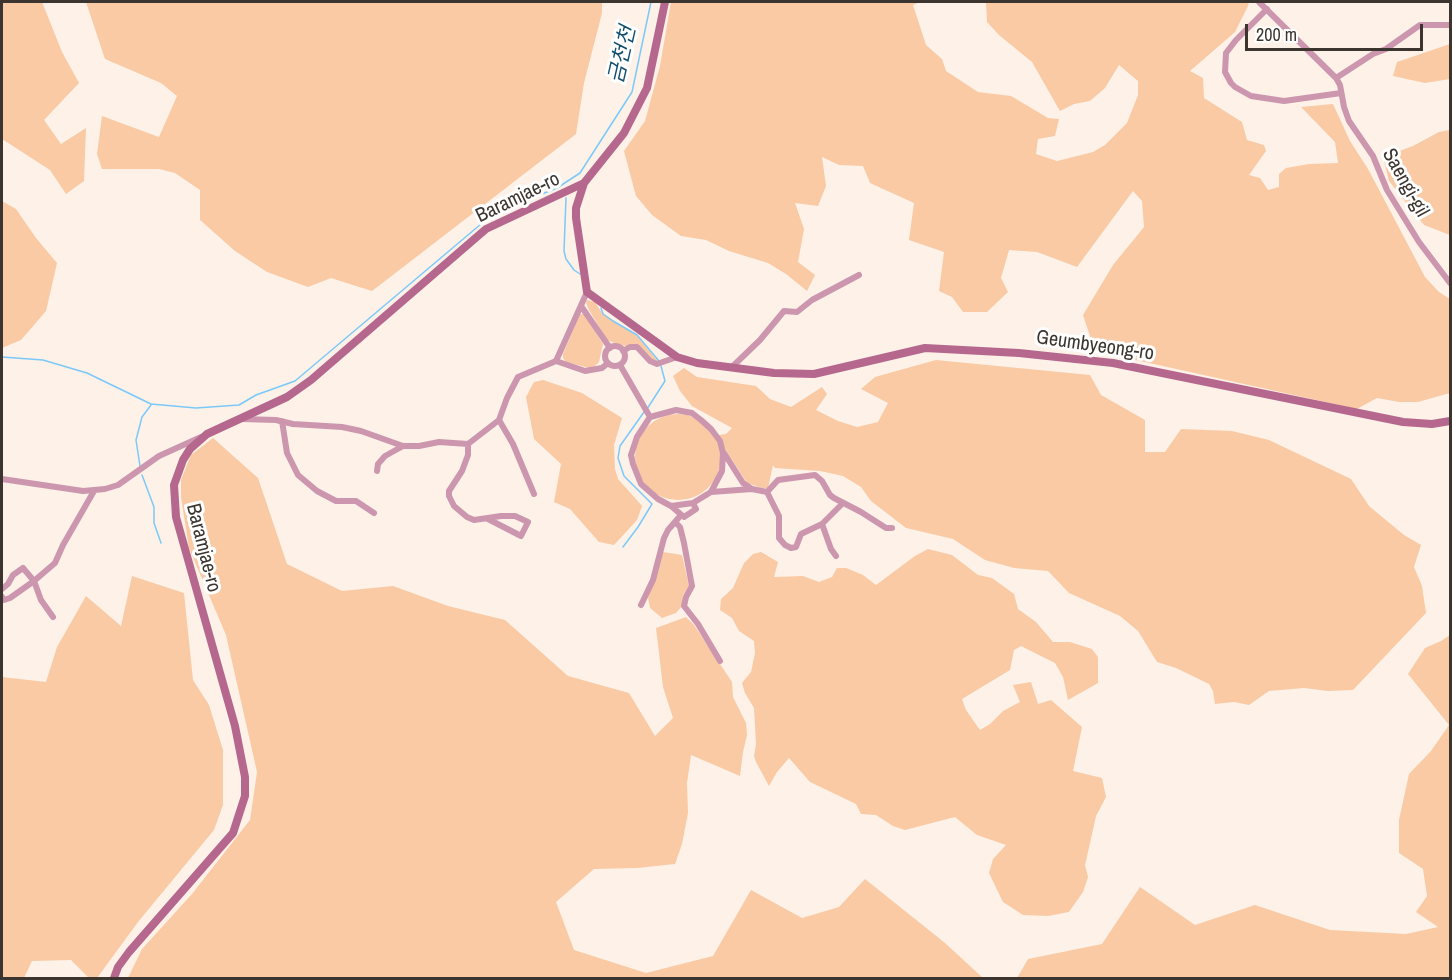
<!DOCTYPE html>
<meta charset="utf-8">
<style>
body{margin:0}
#map{position:relative;width:1452px;height:980px;overflow:hidden;background:#fdf1e8;font-family:"Archivo Narrow",sans-serif}
canvas{display:block}
.frame{position:absolute;inset:0;border:3px solid #3c352f;pointer-events:none}
.scale{position:absolute;left:1245px;top:24px;width:178px;height:27px;box-sizing:border-box;border:3px solid #3c352f;border-top:0;padding-left:8px;font-size:18px;line-height:21px;white-space:nowrap;color:#3c352f;-webkit-text-stroke:4px #fff;paint-order:stroke}
</style>
<div id="map">
<canvas width="1452" height="980"></canvas>
<div class="frame"></div>
<div class="scale">200 m</div>
</div>
<script>
const ctx = document.querySelector('canvas').getContext('2d');
ctx.lineJoin = 'round';
function paint(path, color) { ctx.fillStyle = color; ctx.fill(path, 'evenodd'); }
const toPath = rows => new Path2D(rows.map(r => 'M' + r).join(''));
function trace(path, color, width, dash) { ctx.strokeStyle = color; ctx.lineWidth = width; ctx.lineCap = dash ? 'butt' : 'round'; ctx.setLineDash(dash || []); ctx.stroke(path); }
function label(font, color, halo, rows, align = 'center') {
  ctx.font = font + ' "Archivo Narrow","Noto Sans KR",sans-serif'; ctx.lineWidth = 6; ctx.setLineDash([]); ctx.textBaseline = 'middle'; ctx.strokeStyle = halo; ctx.fillStyle = color; for (const [text, x, y, turn = 0] of rows) {
    ctx.save(); ctx.translate(x, y); ctx.rotate((+turn || 0) * Math.PI / 180); ctx.textAlign = isNaN(turn) ? turn : align; if (halo) ctx.strokeText(text, 0, 0); ctx.fillText(text, 0, 0); ctx.restore();
  }
}
paint(toPath([
 [2,2,42,2,62,52,79,83,44,120,61,144,86,128,84,181,66,194,50,170,2,139],
 [86,2,602,2,602,13,584,83,576,134,372,291,331,278,308,287,267,272,235,251,200,220,200,190,175,173,159,169,102,169,97,154,102,116,159,137,177,96,161,83,105,59],
 [671,2,920,2,913,5,926,45,942,59,946,71,978,92,1011,96,1048,118,1059,119,1055,136,1038,139,1036,154,1057,161,1093,152,1105,145,1127,123,1138,95,1138,81,1119,65,1105,88,1090,101,1074,104,1060,111,1032,62,999,35,987,22,986,2,1246,2,1249,4,1235,32,1190,71,1203,78,1204,98,1242,122,1247,140,1264,145,1266,151,1249,175,1260,178,1268,190,1279,187,1279,174,1286,168,1309,164,1338,163,1335,142,1301,107,1333,104,1350,141,1368,169,1425,277,1439,292,1450,299,1450,393,1418,402,1399,402,1377,398,1357,409,1095,351,1083,315,1113,265,1144,227,1142,201,1133,191,1077,267,1037,252,1009,250,1001,278,1008,292,987,312,963,312,952,297,939,291,944,252,909,240,914,203,870,183,863,166,839,165,822,157,826,186,818,206,795,203,804,229,798,262,815,275,807,291,786,274,768,263,729,251,706,240,681,236,652,215,636,196,624,151,645,121,660,66],
 [1450,44,1450,79,1425,83,1393,76,1397,62],
 [1450,130,1450,235,1424,225,1389,181,1383,157,1413,146,1439,132],
 [2,201,16,209,36,238,57,263,46,311,21,340,2,348],
 [587,300,595,302,602,313,637,336,658,361,653,361,641,348,619,345,607,340,589,310,586,303],
 [580,314,584,314,603,344,599,362,595,366,589,368,566,362,563,358,563,354],
 [936,360,1090,375,1101,395,1145,420,1145,452,1165,452,1181,429,1232,431,1269,440,1351,479,1369,506,1404,535,1421,545,1414,567,1422,586,1426,613,1353,690,1328,691,1304,688,1269,691,1249,705,1234,702,1215,704,1213,691,1209,684,1176,668,1157,662,1138,631,1120,616,1069,593,1048,571,1014,568,985,560,953,539,906,528,871,501,861,487,843,476,820,471,775,468,773,465,768,488,762,488,747,483,725,449,719,435,726,434,732,428,692,406,680,391,673,376,684,368,697,377,756,386,770,399,791,407,822,387,827,394,816,410,838,421,857,427,878,422,888,403,861,389,875,377],
 [543,380,582,393,622,418,614,445,615,469,618,479,642,506,637,520,614,545,599,542,570,509,554,502,561,464,534,439,526,397,534,382],
 '635 457a43 43 0 1 1 86 0a43 43 0 1 1-86 0Z',
 [213,438,258,478,287,564,342,591,393,586,448,606,505,620,568,676,629,693,655,736,673,718,663,687,656,628,686,617,694,625,732,682,733,697,746,723,747,735,743,752,740,776,691,755,687,783,688,813,682,844,675,864,637,868,594,869,556,902,574,950,646,973,713,956,751,890,802,918,839,907,865,879,945,943,983,978,128,978,142,949,192,894,250,820,257,772,226,635,189,548,181,497,181,480,191,455],
 [928,549,952,555,978,575,992,578,1014,594,1018,609,1036,622,1053,642,1070,642,1092,649,1098,657,1098,683,1068,700,1063,677,1055,663,1021,646,1014,650,1010,670,962,699,966,710,980,730,990,724,1003,711,1020,702,1013,685,1031,682,1038,704,1051,700,1082,727,1073,771,1102,778,1106,797,1096,816,1088,852,1085,865,1088,877,1083,892,1069,912,1048,916,1023,915,1003,902,989,873,993,859,1006,845,977,835,955,817,905,830,893,826,876,815,861,814,856,804,810,782,789,758,777,772,769,786,756,762,754,756,756,744,754,708,745,693,742,683,751,672,755,653,754,641,739,631,732,618,720,610,721,599,733,588,744,563,753,554,761,552,778,562,774,577,803,576,819,582,832,577,837,568,846,568,863,575,876,585,915,556],
 [663,552,682,555,689,586,683,595,682,606,676,613,662,618,650,608,648,598],
 [132,576,184,593,193,680,209,705,223,750,223,805,214,830,138,922,97,978,89,978,71,960,32,961,24,978,2,978,2,677,46,682,57,647,86,596,121,626],
 [1450,635,1450,978,1017,978,1028,959,1102,944,1140,887,1195,925,1255,905,1330,930,1406,934,1438,927,1416,912,1427,896,1423,869,1399,853,1399,820,1409,774,1431,751,1449,725,1408,674,1425,648,1441,641]
]), '#f9caa4');
trace(toPath([
 [566,198,564,251,566,259,574,270,580,274],
 [601,308,603,314,613,321,637,335,659,361],
 [2,357,43,360,87,373,151,404,196,408,239,405,256,395,295,381,494,213,557,188,580,173,632,92,651,2],
 [647,409,665,381,661,366],
 [140,466,136,440,142,417,151,405],
 [142,475,154,507,154,523,161,543],
 [623,547,638,527,652,504,624,476,618,458,620,446,644,412]
]), '#7bc9f9', 1.5);
trace(toPath([
 [1259,2,1336,78,1340,85,1344,107,1349,121,1373,156,1387,190,1419,242,1450,283],
 [1267,9,1236,40,1226,53,1225,72,1231,83,1235,87,1251,96,1284,101,1341,93],
 [1336,78,1373,54,1386,49,1420,25,1450,25],
 [581,306,610,348],
 '605 356a10 10 0 1 1 20 0a10 10 0 1 1-20 0Z',
 [623,351,630,347,637,347,650,361,657,364,677,357],
 [556,361,585,371,602,368,608,363],
 [620,365,650,417],
 [732,367,760,340,784,311,797,312,812,300,859,275],
 [241,419,276,420,293,424,342,427,361,431,403,446,419,446,439,442,468,444,499,420,507,398,518,377,556,361,587,292],
 [499,420,513,444,534,494],
 [282,421,287,453,298,475,317,491,336,501,356,501,374,513],
 [468,444,468,455,462,471,449,491,449,496,454,506,467,517,474,520,501,516,515,516,528,522,521,536,488,519],
 [724,453,743,483,752,489],
 [377,471,378,464,385,456,403,446],
 [2,479,83,491,105,489,118,485,159,456,201,437],
 [767,492,778,480,815,475,822,481,830,495,834,498,861,512,886,528,892,528],
 [693,503,696,509,684,517,671,506,693,503,711,492],
 [671,506,658,499,641,484,633,464,631,455,637,437,650,417,676,410,692,413,701,420,711,429,720,441,723,453,722,471,711,492,752,489,767,492,779,516,779,538,785,545,791,548,796,547,801,534,822,524,843,503],
 [675,522,680,527,684,543,692,586,686,597,684,606,698,624,720,661],
 [822,524,831,549,836,556],
 [2,589,8,584,13,575,23,568,34,581,41,600,53,617],
 [2,597,4,600,10,598,34,581,55,563,63,545,94,491],
 [641,605,653,580,664,538,668,530,681,515]
]), '#cd96af', 6);
trace(toPath([
 [665,2,647,88,624,133,584,183,576,208,576,218,587,292,677,357,697,363,774,373,814,374,925,348,1019,353,1113,363,1403,422,1432,424,1450,421],
 [114,978,118,967,129,952,233,833,245,796,245,777,235,726,176,517,174,485,183,460,190,449,207,434,287,397,311,380,486,229,584,183]
]), '#b6678e', 8);
label('20px', '#3c352f', '#fff', [
 ["Saengi-gil",1405,183,61],
 ["Baramjae-ro",518,198,-26],
 ["Geumbyeong-ro",1095,346,8],
 ["Baramjae-ro",203,548,76]
]);
label('italic 21px', '#124f6f', '#fff', [
 ["금천천",623,55,-77]
]);
</script>
